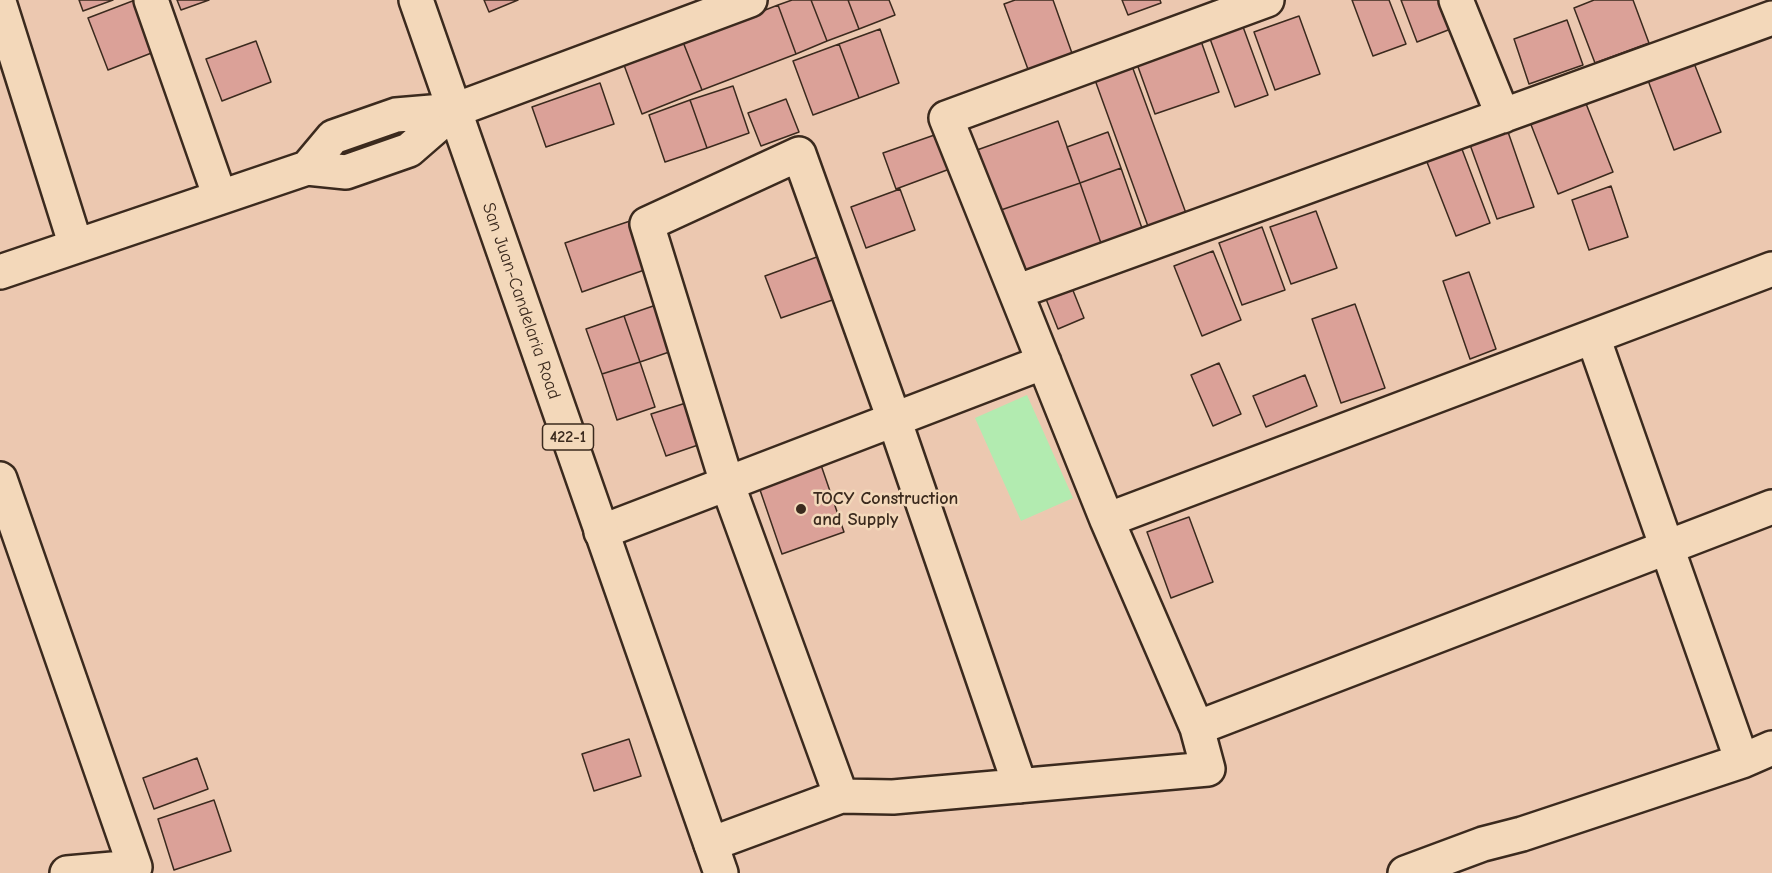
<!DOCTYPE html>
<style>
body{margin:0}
canvas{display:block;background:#ecc8b0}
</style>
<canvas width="1772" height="873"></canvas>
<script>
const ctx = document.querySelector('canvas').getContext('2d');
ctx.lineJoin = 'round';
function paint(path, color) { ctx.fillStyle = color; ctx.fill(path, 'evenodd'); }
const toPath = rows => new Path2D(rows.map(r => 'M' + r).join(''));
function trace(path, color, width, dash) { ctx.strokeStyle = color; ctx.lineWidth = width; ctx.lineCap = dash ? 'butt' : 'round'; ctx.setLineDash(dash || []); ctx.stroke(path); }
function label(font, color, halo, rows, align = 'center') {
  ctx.font = font + ' "Comic Neue",sans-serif'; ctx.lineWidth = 5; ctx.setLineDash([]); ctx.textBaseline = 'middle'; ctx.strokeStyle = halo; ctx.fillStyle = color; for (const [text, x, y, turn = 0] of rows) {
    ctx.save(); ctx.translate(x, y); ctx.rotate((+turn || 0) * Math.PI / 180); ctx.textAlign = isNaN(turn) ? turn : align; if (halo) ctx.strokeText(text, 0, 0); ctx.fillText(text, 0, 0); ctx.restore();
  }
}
paint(toPath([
 [1027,395,1073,498,1021,521,975,418]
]), '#b2ebb0');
const building = toPath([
 [79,0,113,0,83,11,79,0],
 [135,0,154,52,108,70,88,18,135,0],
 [177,0,209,0,181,10,177,0],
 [484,0,518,0,489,12,484,0],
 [792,0,811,0,827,41,796,54,778,5,792,0],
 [811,0,848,0,859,29,827,41,811,0],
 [848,0,889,0,895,15,859,29,848,0],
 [1015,0,1053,0,1073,56,1029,72,1004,4,1015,0],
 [1122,0,1160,0,1161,3,1128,15,1122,0],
 [1352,0,1389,0,1406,44,1373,56,1352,0],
 [1401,0,1446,0,1456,27,1417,42,1401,0],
 [1594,0,1633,0,1649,43,1595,63,1574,8,1594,0],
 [778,5,796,54,702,90,683,42,778,5],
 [1299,16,1320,74,1275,90,1254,32,1299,16],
 [1567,20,1583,65,1529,84,1514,39,1567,20],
 [1242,24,1268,95,1235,107,1209,36,1242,24],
 [880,29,899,83,859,98,839,44,880,29],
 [256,41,271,82,222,101,206,59,256,41],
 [1201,41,1219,92,1155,114,1137,64,1201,41],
 [683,42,702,90,642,114,624,65,683,42],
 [839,44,859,98,813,115,793,61,839,44],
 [1692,58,1721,132,1674,150,1646,75,1692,58],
 [1132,66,1187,216,1149,229,1095,80,1132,66],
 [600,83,614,124,546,147,532,107,600,83],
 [733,86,749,133,707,148,690,100,733,86],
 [1583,96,1613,172,1558,194,1528,117,1583,96],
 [786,99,799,132,761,146,748,113,786,99],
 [690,100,707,148,665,162,649,115,690,100],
 [1058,121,1080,183,998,211,977,150,1058,121],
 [1507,129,1534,207,1497,219,1469,142,1507,129],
 [943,132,955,167,896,189,883,153,943,132],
 [1108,132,1121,168,1080,183,1067,147,1108,132],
 [1460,144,1490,223,1456,236,1425,157,1460,144],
 [1121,168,1144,234,1103,249,1080,183,1121,168],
 [1080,183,1103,249,1022,278,998,211,1080,183],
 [1611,186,1628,237,1589,250,1572,200,1611,186],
 [900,189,915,230,866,248,851,207,900,189],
 [1316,211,1337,268,1291,284,1270,227,1316,211],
 [633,220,650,268,582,292,565,243,633,220],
 [1262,227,1285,290,1242,305,1219,243,1262,227],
 [1213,251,1241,320,1202,336,1174,266,1213,251],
 [825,254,841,297,781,318,765,276,825,254],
 [1469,272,1496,349,1470,359,1443,281,1469,272],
 [1070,283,1084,318,1058,329,1044,294,1070,283],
 [662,303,678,349,640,362,624,316,662,303],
 [1355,304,1385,388,1341,403,1312,319,1355,304],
 [624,316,640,362,602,374,586,329,624,316],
 [640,362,655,407,617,420,602,374,640,362],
 [1219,363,1241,414,1213,426,1191,375,1219,363],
 [1305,375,1317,406,1266,427,1253,396,1305,375],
 [689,402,704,443,666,456,651,414,689,402],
 [821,465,844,532,782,554,759,487,821,465],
 [1189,517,1213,582,1171,598,1147,532,1189,517],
 [629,739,641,776,594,791,582,754,629,739],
 [197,758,208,789,154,809,143,778,197,758],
 [214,800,231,851,174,870,158,819,214,800]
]);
paint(building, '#dba198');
trace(building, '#3b2a1e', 1.5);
const minor = toPath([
 [151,0,220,197],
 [1456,0,1503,116],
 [0,5,76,246],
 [307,168,333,137,396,115,455,110,750,0],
 [0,272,307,168,346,172,409,150,455,110],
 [1016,292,1772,18],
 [1593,337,1742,761],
 [0,479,135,867,67,873],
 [1107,520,1772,269],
 [601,532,1044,362],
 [1197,728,1772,507],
 [841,796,727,483,647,224,799,154,894,419,1020,786],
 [711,844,841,796,893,797,1208,769,1197,728,1107,520,946,118,1267,0],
 [1405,873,1483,844,1522,834,1742,761,1772,748]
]);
const major = toPath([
 [416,0,721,873]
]);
trace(minor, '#3b2a1e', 38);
trace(major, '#3b2a1e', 38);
trace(minor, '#f3d8ba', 33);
trace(major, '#f3d8ba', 33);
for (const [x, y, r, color] of [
 [801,509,6,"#3b2a1e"]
]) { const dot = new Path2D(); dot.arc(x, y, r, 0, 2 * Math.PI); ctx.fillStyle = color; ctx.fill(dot); trace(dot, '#f3d8ba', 2); }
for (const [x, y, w] of [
 [568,437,51]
]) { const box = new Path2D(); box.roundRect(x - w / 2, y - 13, w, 26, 4.5); ctx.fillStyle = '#f3d8ba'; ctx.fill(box); trace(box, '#3b2a1e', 1.5); }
label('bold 16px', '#3b2a1e', null, [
 ["422-1",568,437]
]);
label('18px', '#3b2a1e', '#f3d8ba', [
 ["San Juan-Candelaria Road",521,301,71]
]);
label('bold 18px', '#3b2a1e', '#f3d8ba', [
 ["TOCY Construction",813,499],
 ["and Supply",813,520]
], 'left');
</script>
